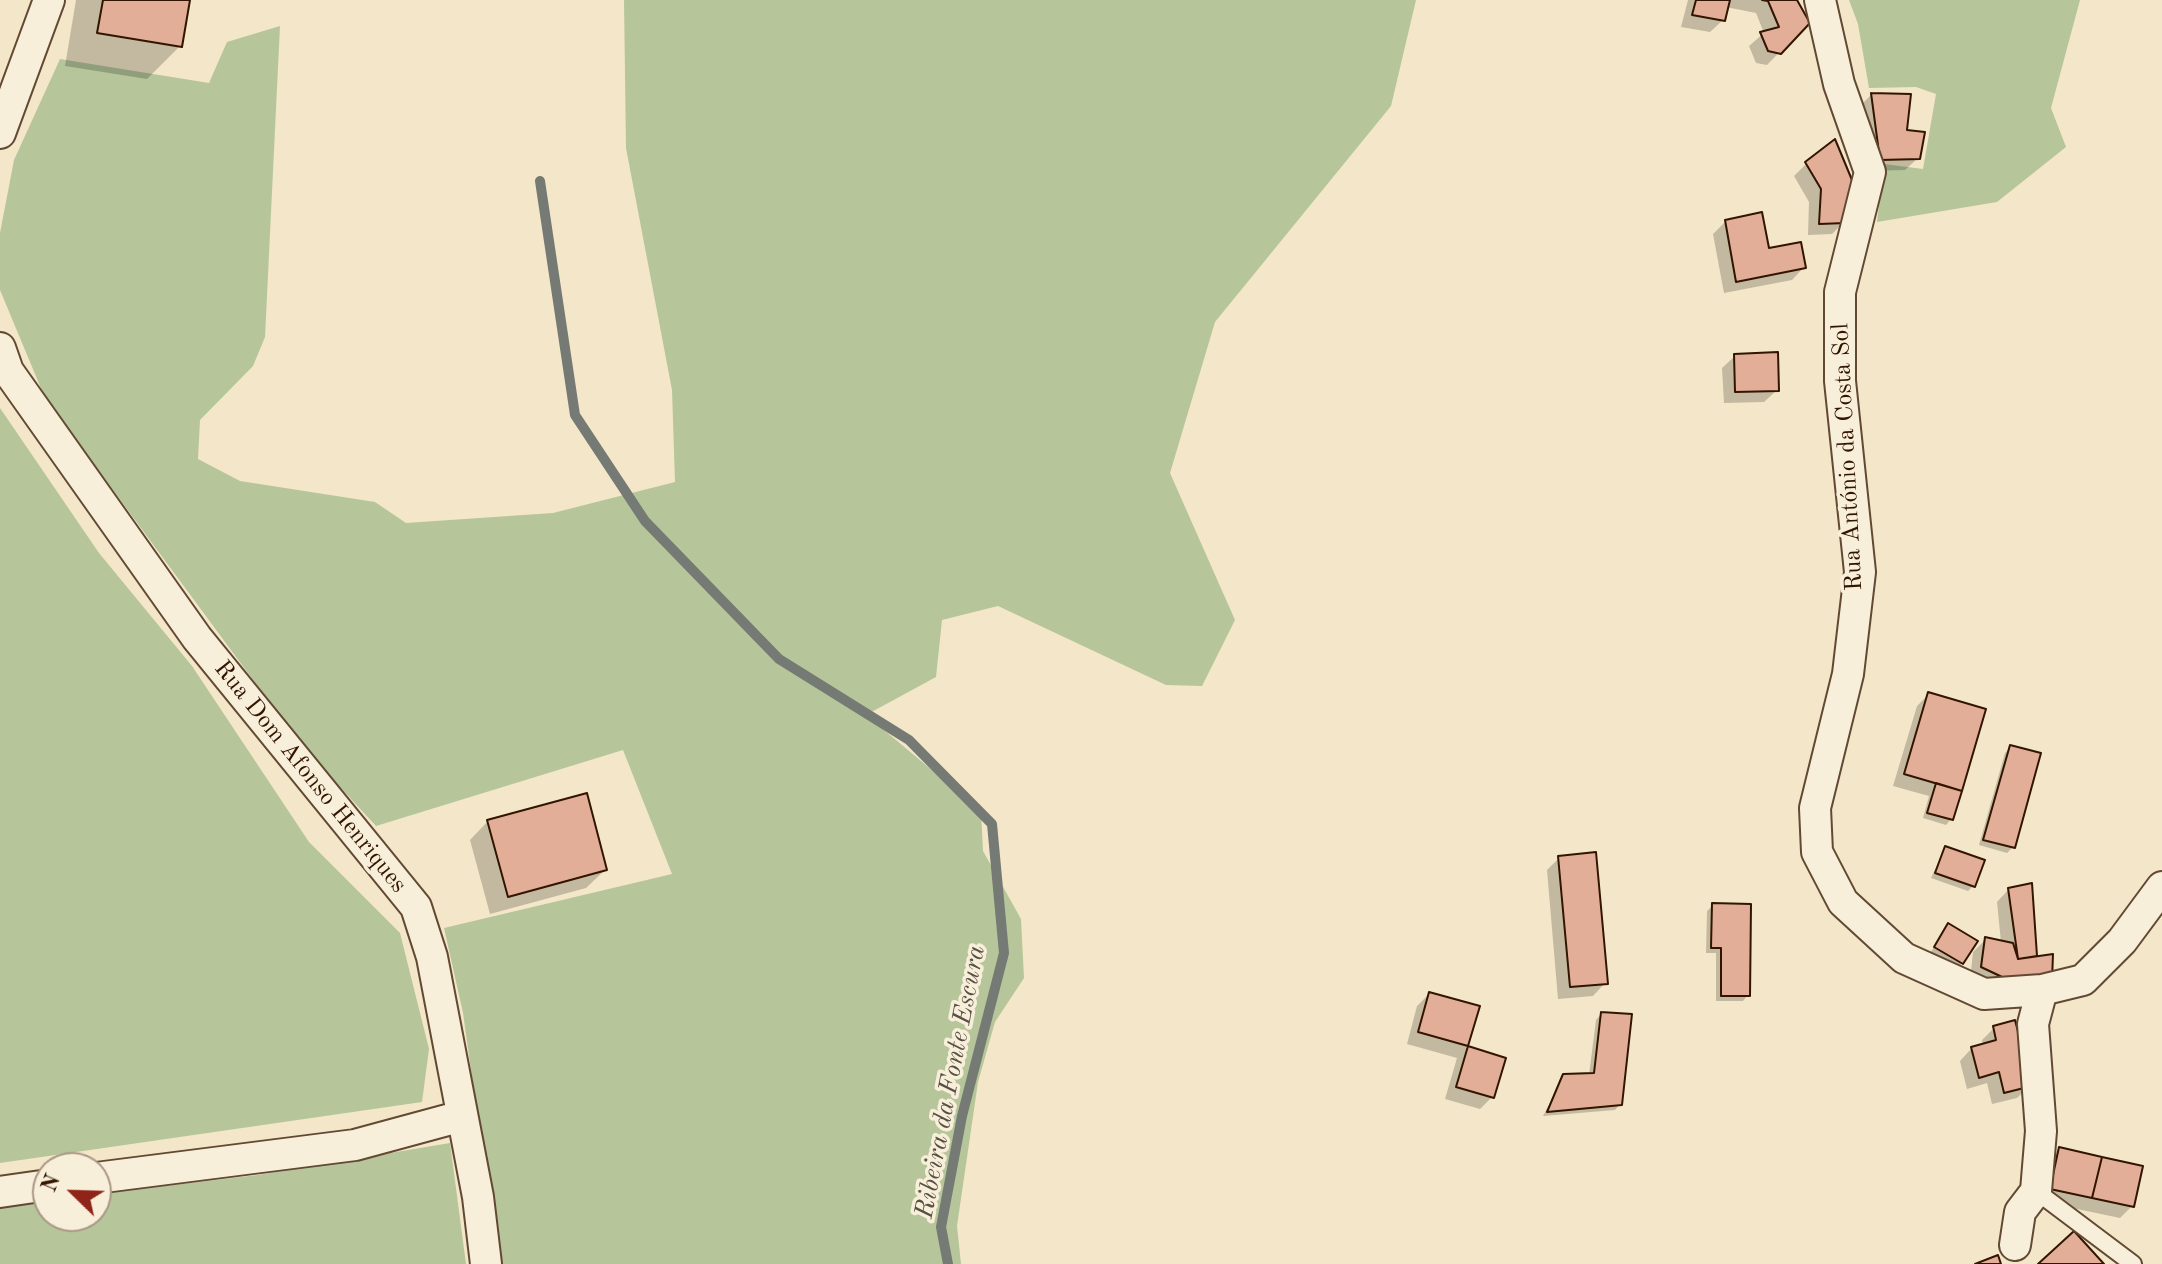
<!DOCTYPE html>
<meta charset="utf-8">
<style>
body{margin:0}
#map{position:relative;width:2162px;height:1264px;overflow:hidden;background:#f4e6c8;font-family:"Old Standard TT",serif}
canvas{display:block}
.north{position:absolute;left:32px;top:1152px;width:80px;height:80px;box-sizing:border-box;background:#f8efdb;border:2px solid #a99884;border-radius:50%;rotate:293deg;font-size:22px;font-weight:700;line-height:32px;text-align:center;color:#321501}
.north::after{content:'';display:block;margin:auto;width:28px;height:36px;background:#8f2418;clip-path:polygon(50% 0,100% 100%,50% 72%,0 100%)}
</style>
<div id="map">
<canvas width="2162" height="1264"></canvas>
<div class="north">N</div>
</div>
<script>
const ctx = document.querySelector('canvas').getContext('2d');
ctx.lineJoin = 'round';
function paint(path, color) { ctx.fillStyle = color; ctx.fill(path, 'evenodd'); }
const toPath = rows => new Path2D(rows.map(r => 'M' + r).join(''));
function trace(path, color, width, dash) { ctx.strokeStyle = color; ctx.lineWidth = width; ctx.lineCap = dash ? 'butt' : 'round'; ctx.setLineDash(dash || []); ctx.stroke(path); }
function label(font, color, halo, rows, align = 'center') {
  ctx.font = font + ' "Old Standard TT",serif'; ctx.lineWidth = 7; ctx.setLineDash([]); ctx.textBaseline = 'middle'; ctx.strokeStyle = halo; ctx.fillStyle = color; for (const [text, x, y, turn = 0] of rows) {
    ctx.save(); ctx.translate(x, y); ctx.rotate((+turn || 0) * Math.PI / 180); ctx.textAlign = isNaN(turn) ? turn : align; if (halo) ctx.strokeText(text, 0, 0); ctx.fillText(text, 0, 0); ctx.restore();
  }
}
paint(toPath([
 [624,0,1416,0,1391,106,1215,322,1170,473,1235,620,1202,686,1166,685,998,606,942,620,936,677,866,715,981,811,983,851,1021,919,1024,978,995,1022,978,1082,957,1226,961,1264,498,1264,463,1013,444,928,672,874,623,750,376,826,301,745,45,398,0,290,0,233,14,160,60,59,209,83,227,42,280,26,265,337,253,366,200,420,198,459,240,481,375,502,406,523,553,513,675,482,672,390,626,148],
 [1849,0,2080,0,2051,108,2066,147,1997,202,1877,222,1884,164,1923,169,1936,94,1916,87,1869,88,1858,24],
 [0,408,99,553,192,666,309,842,400,933,429,1049,422,1102,0,1163],
 [450,1143,466,1264,0,1264,0,1207,48,1200,48,1216,96,1216,96,1194,258,1175]
]), '#b6c69a');
paint(toPath([
 [76,0,188,0,180,46,147,79,65,66],
 [1688,0,1795,0,1808,23,1767,65,1756,63,1749,46,1764,33,1756,13,1726,7,1723,20,1710,32,1681,27],
 [1871,95,1904,132,1918,158,1905,170,1869,171,1859,107],
 [1806,164,1844,222,1832,234,1808,235,1809,202,1794,176],
 [1726,221,1768,250,1804,267,1792,280,1724,293,1713,234],
 [1735,356,1777,390,1764,402,1724,403,1722,368],
 [1929,694,1951,819,1946,825,1923,818,1929,796,1893,786,1917,706],
 [2011,747,2013,847,2007,853,1979,845,2005,753],
 [488,821,605,870,586,888,490,914,470,840],
 [1945,848,1973,886,1968,891,1931,878],
 [1559,858,1605,983,1593,996,1558,999,1547,870],
 [2030,886,2035,959,2050,980,1970,980,1973,952,1986,939,2001,942,1997,902,2009,889],
 [1713,905,1748,995,1743,1001,1716,1001,1716,953,1706,953,1707,911],
 [1949,926,1962,963,1956,969,1930,953],
 [1429,994,1477,1007,1466,1048,1504,1059,1492,1097,1480,1109,1445,1099,1457,1058,1407,1044,1417,1006],
 [1601,1014,1620,1104,1615,1110,1543,1116,1564,1076,1589,1075,1596,1020],
 [1994,1028,2029,1086,2017,1098,1992,1104,1987,1083,1967,1089,1960,1061,1972,1048,1983,1046,1982,1040],
 [2060,1149,2132,1206,2120,1218,2039,1201,2047,1162]
]), '#0003');
trace(toPath([
 [540,181,575,415,645,521,779,659,909,740,992,824,1004,953,962,1116,941,1227,948,1264]
]), '#757a74', 10);
const building = toPath([
 [103,0,190,0,182,47,97,33,103,0],
 [1696,0,1730,0,1725,21,1692,15,1696,0],
 [1762,0,1797,0,1810,23,1781,54,1768,51,1760,32,1779,27,1768,1,1762,0],
 [1871,93,1911,94,1907,130,1925,132,1920,159,1880,160,1871,93],
 [1835,139,1852,180,1846,223,1819,224,1821,189,1805,162,1835,139],
 [1762,212,1769,248,1801,242,1806,268,1736,282,1725,220,1762,212],
 [1778,352,1779,391,1735,392,1734,354,1778,352],
 [1928,692,1986,709,1962,791,1904,774,1928,692],
 [2010,745,2041,753,2015,848,1983,840,2010,745],
 [1936,783,1962,791,1953,820,1927,813,1936,783],
 [587,793,607,870,508,897,487,820,587,793],
 [1945,846,1985,860,1975,887,1935,873,1945,846],
 [1596,852,1608,984,1570,987,1558,856,1596,852],
 [2032,883,2037,956,2018,959,2008,888,2032,883],
 [1712,903,1751,904,1750,996,1721,996,1721,948,1711,948,1712,903],
 [1948,923,1978,941,1963,964,1934,947,1948,923],
 [1985,937,2013,943,2018,959,2053,954,2052,981,2019,985,1981,967,1985,937],
 [1429,992,1480,1006,1468,1046,1418,1032,1429,992],
 [1601,1012,1632,1014,1622,1105,1547,1112,1563,1074,1594,1073,1601,1012],
 [2015,1020,2032,1086,2004,1093,1999,1072,1979,1078,1971,1047,1996,1040,1993,1026,2015,1020],
 [1468,1046,1506,1058,1494,1098,1456,1087,1468,1046],
 [2059,1147,2102,1157,2092,1198,2050,1189,2059,1147],
 [2102,1157,2143,1166,2134,1207,2092,1198,2102,1157],
 [2074,1231,2104,1264,2038,1264,2074,1231],
 [1998,1255,2001,1264,1975,1264,1998,1255]
]);
paint(building, '#e2ae97');
trace(building, '#321501', 2);
const lane = toPath([
 [2036,1191,2133,1264]
]);
const street = toPath([
 [1820,0,1839,84,1870,172,1840,292,1840,381,1860,572,1848,674,1815,808,1817,852,1843,902,1904,958,1984,994,2042,990,2033,1024,2041,1131,2036,1191,2020,1212,2015,1245],
 [0,133,49,0],
 [0,348,8,371,197,638,416,907,432,957,478,1197,486,1264],
 [2042,990,2083,980,2122,941,2162,887],
 [96,1178,355,1145,462,1116],
 [0,1192,48,1185]
]);
trace(lane, '#624933', 20);
trace(street, '#624933', 34);
trace(lane, '#f8efdb', 16);
trace(street, '#f8efdb', 30);
label('24px', '#321501', '#f8efdb', [
 ["Rua António da Costa Sol",1848,457,-93],
 ["Rua Dom Afonso Henriques",310,777,51]
]);
label('italic 26px', '#595044', '#f8efdb', [
 ["Ribeira da Fonte Escura",951,1082,-79]
]);
</script>
